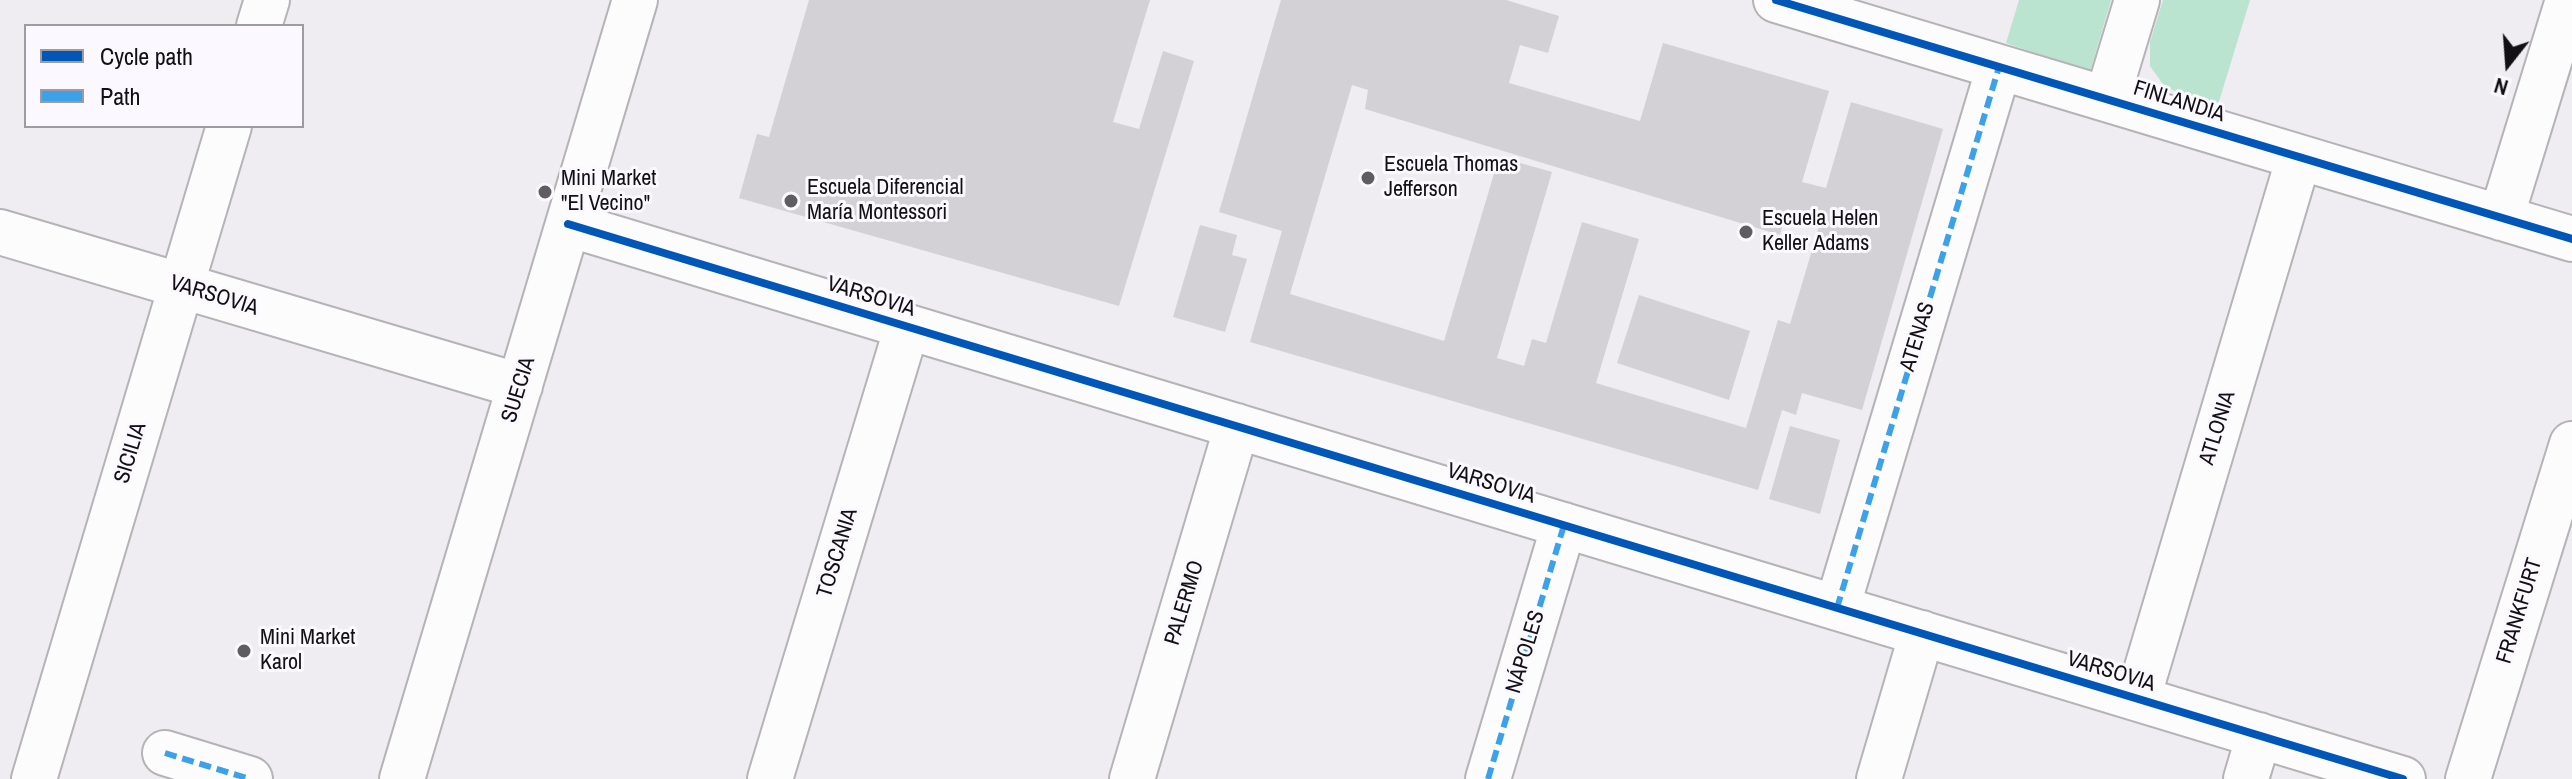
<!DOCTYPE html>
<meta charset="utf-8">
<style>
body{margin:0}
#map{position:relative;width:2572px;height:779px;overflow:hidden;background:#efecf2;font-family:"Archivo Narrow",sans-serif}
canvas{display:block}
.legend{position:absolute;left:24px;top:24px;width:280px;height:104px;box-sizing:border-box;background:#fbf9ff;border:2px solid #9e9ca1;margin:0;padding:10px 14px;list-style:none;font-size:24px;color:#121014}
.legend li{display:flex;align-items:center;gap:16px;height:40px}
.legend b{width:40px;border:2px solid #9e9ca1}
.north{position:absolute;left:2468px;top:24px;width:80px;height:80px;-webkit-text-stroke:6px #fbf9ff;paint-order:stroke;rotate:197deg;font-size:22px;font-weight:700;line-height:32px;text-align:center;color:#121014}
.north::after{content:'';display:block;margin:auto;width:28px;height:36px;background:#121014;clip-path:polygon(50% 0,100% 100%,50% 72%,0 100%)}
</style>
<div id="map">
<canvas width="2572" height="779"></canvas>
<ul class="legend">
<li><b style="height:10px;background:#0057b8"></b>Cycle path</li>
<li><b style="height:10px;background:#3da1ea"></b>Path</li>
</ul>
<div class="north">N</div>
</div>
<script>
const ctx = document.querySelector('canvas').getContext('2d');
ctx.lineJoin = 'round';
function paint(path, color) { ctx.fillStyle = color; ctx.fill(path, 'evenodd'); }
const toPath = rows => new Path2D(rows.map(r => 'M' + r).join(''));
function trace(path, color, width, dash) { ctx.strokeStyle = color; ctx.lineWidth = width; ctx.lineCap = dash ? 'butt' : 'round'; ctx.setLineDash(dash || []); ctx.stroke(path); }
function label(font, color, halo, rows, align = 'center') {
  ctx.font = font + ' "Archivo Narrow",sans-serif'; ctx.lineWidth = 6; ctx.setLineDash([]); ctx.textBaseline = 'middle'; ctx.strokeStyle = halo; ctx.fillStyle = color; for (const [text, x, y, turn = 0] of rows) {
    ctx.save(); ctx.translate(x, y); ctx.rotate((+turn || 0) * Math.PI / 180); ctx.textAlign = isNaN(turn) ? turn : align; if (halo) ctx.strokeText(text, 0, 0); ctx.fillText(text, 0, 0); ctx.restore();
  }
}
paint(toPath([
 [2019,0,2111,0,2090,72,2006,43],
 [2163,0,2250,0,2217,108,2165,87,2150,66,2150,42]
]), '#bae3d0');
paint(toPath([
 [809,0,1150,0,1113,122,1139,129,1163,51,1194,61,1119,306,739,198,757,134,769,137],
 [1281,0,1506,0,1559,16,1548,53,1520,45,1509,83,1640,121,1663,43,1829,91,1802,182,1826,188,1851,102,1943,129,1862,410,1802,393,1796,415,1782,410,1758,490,1250,342,1282,231,1219,212],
 [1352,85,1368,90,1365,109,1780,235,1787,209,1821,220,1790,324,1778,320,1746,428,1596,383,1639,239,1582,222,1546,343,1532,339,1524,366,1497,358,1552,172,1499,157,1444,341,1290,294],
 [1200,225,1237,235,1232,255,1247,259,1225,332,1173,317],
 [1639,295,1750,331,1729,400,1617,363],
 [1790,426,1840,440,1820,514,1769,499]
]), '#d3d1d5');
const minor = toPath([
 [1776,0,2572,239],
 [259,26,267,0],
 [2107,99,2137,0],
 [2501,218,2568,0],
 [568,224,2403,779],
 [0,232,520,386],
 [1837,608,1999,67],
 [2138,698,2299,157],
 [165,753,250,779],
 [34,779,229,126],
 [402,779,635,0],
 [770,779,907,327],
 [1132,779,1237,426],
 [1488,779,1564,525],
 [1879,779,1922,633],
 [2246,779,2259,735],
 [2468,779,2572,444]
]);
trace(minor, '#b5b3b7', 48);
trace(minor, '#fdfcfd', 44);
trace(toPath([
 [1837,608,1999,67],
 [165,753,250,779],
 [1488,779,1564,525]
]), '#3da1ea', 6, [12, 6]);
trace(toPath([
 [1776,0,2572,239],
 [568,224,2403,779]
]), '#0057b8', 8);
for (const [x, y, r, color] of [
 [1368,178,8,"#5f5d62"],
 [545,192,8,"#5f5d62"],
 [791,201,8,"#5f5d62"],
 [1746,232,8,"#5f5d62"],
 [244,651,8,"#5f5d62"]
]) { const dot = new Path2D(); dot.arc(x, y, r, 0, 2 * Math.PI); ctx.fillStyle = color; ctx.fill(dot); trace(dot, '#fbf9ff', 3); }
label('22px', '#121014', '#fbf9ff', [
 ["FINLANDIA",2179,102,17],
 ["VARSOVIA",214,296,17],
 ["VARSOVIA",871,297,17],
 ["ATENAS",1918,337,-73],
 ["SUECIA",519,390,-73],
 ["ATLONIA",2218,428,-73],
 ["SICILIA",131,453,-73],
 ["VARSOVIA",1491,484,17],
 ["TOSCANIA",838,553,-73],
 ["PALERMO",1185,603,-73],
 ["FRANKFURT",2520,611,-73],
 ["NÁPOLES",1526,652,-73],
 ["VARSOVIA",2111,672,17]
]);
label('22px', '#121014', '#fbf9ff', [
 ["Escuela Thomas",1384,165],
 ["Jefferson",1384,190],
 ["Mini Market",561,179],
 ["\"El Vecino\"",561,204],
 ["Escuela Diferencial",807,188],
 ["María Montessori",807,213],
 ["Escuela Helen",1762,219],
 ["Keller Adams",1762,244],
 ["Mini Market",260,638],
 ["Karol",260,663]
], 'left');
</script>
